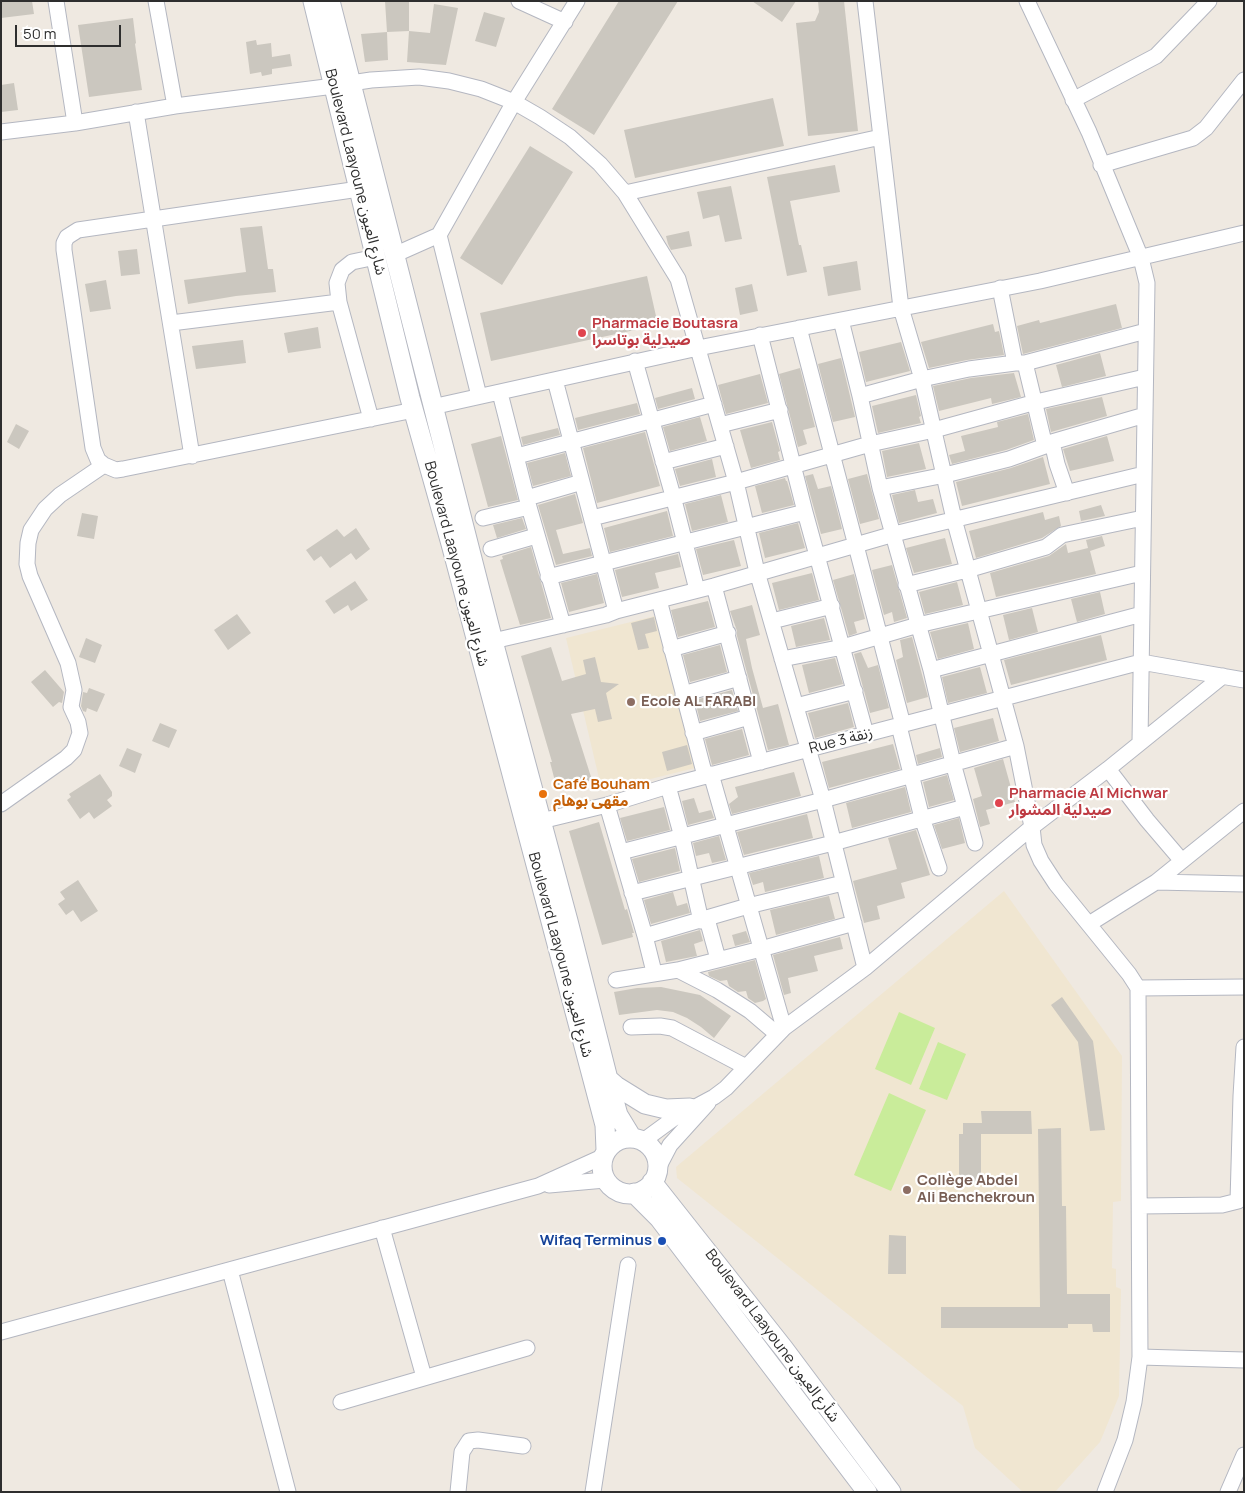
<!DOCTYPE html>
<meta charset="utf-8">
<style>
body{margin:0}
#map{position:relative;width:1245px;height:1493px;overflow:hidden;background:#efe9e1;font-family:Manrope,sans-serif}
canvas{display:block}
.frame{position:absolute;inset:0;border:2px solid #2e2e2e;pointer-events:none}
.scale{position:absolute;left:15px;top:25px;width:106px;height:22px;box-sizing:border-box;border:2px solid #2e2e2e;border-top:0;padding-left:6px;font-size:15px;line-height:18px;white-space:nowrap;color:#2e2e2e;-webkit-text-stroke:4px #fff;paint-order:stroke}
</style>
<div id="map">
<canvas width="1245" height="1493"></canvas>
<div class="frame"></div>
<div class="scale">50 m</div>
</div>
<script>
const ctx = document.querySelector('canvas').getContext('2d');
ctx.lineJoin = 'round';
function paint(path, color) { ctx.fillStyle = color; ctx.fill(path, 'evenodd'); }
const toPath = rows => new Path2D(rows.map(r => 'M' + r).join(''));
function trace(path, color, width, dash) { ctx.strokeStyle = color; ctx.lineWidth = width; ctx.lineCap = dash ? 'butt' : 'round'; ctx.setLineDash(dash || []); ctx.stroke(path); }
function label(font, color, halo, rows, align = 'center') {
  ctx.font = font + ' Manrope,"Noto Sans Arabic",sans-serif'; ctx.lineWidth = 4.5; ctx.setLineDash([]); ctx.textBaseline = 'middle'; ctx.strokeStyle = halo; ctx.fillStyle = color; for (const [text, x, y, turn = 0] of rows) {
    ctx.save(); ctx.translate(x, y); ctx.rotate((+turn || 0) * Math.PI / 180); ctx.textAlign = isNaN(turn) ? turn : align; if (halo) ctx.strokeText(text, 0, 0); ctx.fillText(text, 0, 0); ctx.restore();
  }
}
paint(toPath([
 [659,615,699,767,602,791,566,638],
 [1004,891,1122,1056,1121,1201,1113,1202,1112,1268,1116,1269,1116,1287,1121,1289,1119,1396,1100,1442,1055,1492,1023,1492,975,1448,963,1406,677,1178,676,1167]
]), '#f0e6d1');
paint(toPath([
 [899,1012,935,1028,911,1085,875,1069],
 [938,1042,966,1054,947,1100,919,1089],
 [889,1093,926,1110,891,1191,854,1175]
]), '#c9ec9a');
paint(toPath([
 [1,1,32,1,34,14,1,18],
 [385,1,409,1,409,31,387,32],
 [619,1,678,1,594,135,552,109],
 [752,1,796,1,782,22],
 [818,1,844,1,858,131,808,136,796,23,815,21,819,12],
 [434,4,458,8,446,65,407,62,409,31,430,33],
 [484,12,505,18,496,47,475,41],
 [133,18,136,43,135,44,142,90,89,97,78,25],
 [387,32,388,60,365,62,361,34],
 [256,40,257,45,271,43,272,57,290,54,292,66,272,69,272,74,262,76,261,72,250,74,246,42],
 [14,83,18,110,1,112,1,85],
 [773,98,784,146,635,178,624,130],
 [530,146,573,172,502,285,460,258],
 [835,165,840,192,790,201,799,245,801,245,807,272,787,276,767,177],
 [731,186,742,239,725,242,719,215,703,219,697,192],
 [262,226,268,269,273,269,276,292,236,296,188,304,184,280,246,272,240,228],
 [689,231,692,246,671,250,668,244,666,236],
 [137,249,140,274,121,276,118,251],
 [857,261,861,290,828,296,823,267],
 [647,276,658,325,491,361,480,313],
 [106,280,111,309,90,312,85,284],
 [752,284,758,311,740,315,735,288],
 [1116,304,1122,328,1023,354,1017,326,1039,320,1040,323],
 [993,324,995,332,999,331,1004,355,967,360,929,368,921,342],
 [318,327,321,348,288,353,284,333],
 [243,340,246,363,196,369,192,346],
 [901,342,910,371,866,382,859,352],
 [1100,353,1106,376,1062,387,1056,365],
 [841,358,855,417,833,422,818,364],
 [800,368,815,427,803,430,807,444,798,447,779,374],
 [1014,373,1021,397,992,404,991,398,939,411,933,386,971,378],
 [760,374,768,403,726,414,718,385],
 [692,388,695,399,658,409,655,398],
 [916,395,921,416,919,417,921,423,878,433,872,406],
 [1102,397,1107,416,1051,432,1046,409],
 [637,403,640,414,578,430,575,418],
 [1028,414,1034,440,1006,450,952,464,949,455,965,451,961,436,998,427,997,422],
 [700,417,707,441,670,451,663,427],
 [772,422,780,451,778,452,780,460,751,468,740,430],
 [16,424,29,431,19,449,7,442],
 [558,428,560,435,523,445,521,437],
 [645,432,660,486,597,503,583,448],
 [501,436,518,500,488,507,471,444],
 [1107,436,1114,461,1070,471,1063,449],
 [919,443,926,469,887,477,882,451],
 [565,453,571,476,533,486,527,463],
 [1043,457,1050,484,962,506,956,482,1011,468],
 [712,459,716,477,680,486,675,469],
 [813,474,818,489,831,486,842,529,821,534,805,476],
 [867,474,879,519,860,524,848,479],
 [785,478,786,481,787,481,794,505,762,513,755,486],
 [915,490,918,502,933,499,937,513,899,523,892,495],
 [575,494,583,523,556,530,563,554,590,548,592,556,556,565,538,505],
 [721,495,728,522,692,531,685,504],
 [1101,505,1105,516,1081,521,1079,511],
 [667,511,673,536,610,552,604,528],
 [1043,512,1045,520,1059,516,1061,526,1042,538,976,558,969,531],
 [82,513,98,516,94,539,77,536],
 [522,518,526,529,497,538,493,525],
 [798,523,805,548,765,558,759,533],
 [356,528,370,549,356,560,351,553,330,568,321,556,314,561,306,550,337,529,344,537],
 [1102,536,1105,546,1090,551,1096,574,996,597,990,573,1049,556,1066,544,1068,553,1088,548,1086,540],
 [945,538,952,564,914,573,906,548],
 [734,540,741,566,703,575,696,549],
 [531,547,551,618,520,625,500,560,503,559,502,556],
 [678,554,681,567,655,573,659,588,622,597,615,570],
 [892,565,907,618,894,622,892,612,884,615,872,570],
 [812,573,819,600,779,610,772,583],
 [597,574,604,603,569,612,561,583],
 [854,574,865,619,854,622,857,633,849,636,833,580],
 [355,581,368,600,351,611,348,605,334,614,325,601],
 [957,582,963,605,925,614,919,592],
 [1100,592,1105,614,1077,622,1071,599],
 [708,601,715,627,678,637,671,610],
 [752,605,760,635,746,639,752,668,763,708,778,704,789,745,768,750,737,636,737,631,730,611],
 [1032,608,1038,632,1009,640,1003,615],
 [237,614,251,633,228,650,214,630],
 [654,617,657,631,645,634,649,648,638,650,631,623],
 [824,618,830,640,796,647,791,626],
 [968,623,974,649,938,659,930,632],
 [1101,635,1107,660,1011,685,1004,660],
 [912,637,928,697,907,703,896,660,903,657,900,640],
 [86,638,102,645,95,663,79,657],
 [720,645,727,672,690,682,683,655],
 [551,647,562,681,586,674,583,660,595,657,601,682,619,684,606,693,612,719,598,722,595,709,571,714,592,780,557,789,550,762,552,762,521,656],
 [861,652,868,668,878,665,889,708,870,713,854,654],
 [835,658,843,684,809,693,802,665],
 [980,667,987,693,948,703,942,677],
 [45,670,64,692,62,703,59,702,53,707,31,682],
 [89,688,105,694,97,712,87,708,86,712,83,711,81,706,83,692,87,693],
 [732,690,738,711,700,721,695,700],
 [848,703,854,727,815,738,808,713],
 [993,718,999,741,960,752,954,728],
 [160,723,177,730,169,748,152,741],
 [742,729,749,755,712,765,705,739],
 [893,744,900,769,829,788,822,762],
 [687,745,692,764,667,771,662,752],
 [127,748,142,754,135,773,119,766],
 [940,748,942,757,918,764,916,755],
 [1003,759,1015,802,986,810,990,824,980,827,973,799,982,796,974,768],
 [794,772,801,796,732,814,729,804,738,797,735,787],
 [100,774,112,792,112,796,107,800,112,806,94,819,89,812,80,819,67,800,71,797,69,794],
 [947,775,954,800,929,807,923,782],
 [905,787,911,812,852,828,846,803],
 [694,798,699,813,711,810,714,818,688,825,682,801],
 [664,807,670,830,627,841,620,818],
 [807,814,813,838,744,855,737,832],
 [959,818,965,843,942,849,934,825],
 [599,822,625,910,627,909,634,933,632,933,633,937,602,945,569,831],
 [916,830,930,875,901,883,905,898,877,906,880,919,864,923,853,881,897,869,888,838],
 [719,836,726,860,712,863,709,853,696,856,693,843],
 [675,848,680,871,639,882,632,859],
 [819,856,824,878,765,892,763,882,753,885,749,873],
 [78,880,98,911,81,922,73,910,66,915,58,904,65,899,60,892],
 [673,892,677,906,687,903,690,913,651,924,644,900],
 [829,896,835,919,776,935,770,910],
 [700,930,703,941,694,944,697,956,666,962,661,941],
 [746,931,750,942,735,946,732,935],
 [840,937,843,949,814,956,818,971,788,978,791,993,784,995,773,955],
 [755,960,766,999,763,1001,755,1003,748,998,746,991,738,992,729,986,727,980,720,981,709,976,708,972],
 [661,987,700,995,731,1016,714,1038,701,1027,687,1018,673,1012,657,1010,619,1015,614,992,637,988],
 [1062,997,1093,1041,1105,1130,1090,1131,1078,1042,1051,1005],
 [981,1111,1031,1111,1032,1134,981,1134,981,1182,959,1181,959,1134,963,1134,963,1123,982,1123],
 [1061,1128,1062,1206,1066,1206,1067,1294,1110,1294,1110,1332,1093,1332,1092,1324,1068,1324,1068,1328,941,1328,941,1307,1040,1307,1038,1129],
 [889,1235,906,1236,906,1274,888,1274]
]), '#cbc7bf');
const minor = toPath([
 [56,1,75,123],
 [156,1,175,106],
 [519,1,565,22],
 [865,1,901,308,922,379,954,519,1016,746,1032,827,1034,845,1041,861,1056,884,1129,974,1138,988,1140,1357,1134,1402,1125,1440,1105,1492],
 [1027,1,1089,132,1141,258,1147,283,1140,742],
 [351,83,371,80,419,77,449,81,481,89,514,102,540,117,570,137,600,164,625,193,678,279,736,482,757,572,823,800,865,968],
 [1073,100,1156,56,1209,1],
 [136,112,192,456],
 [1,132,75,123,175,106,334,86],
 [1101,165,1193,138,1206,128,1244,80],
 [359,189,78,230,67,237,64,243,64,250,93,448,98,460,104,465,116,470,123,469,414,410],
 [625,193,881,137],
 [439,235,514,102,577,1],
 [394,255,439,235,479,396],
 [1000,288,1015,363,1025,363,1045,446,1052,442,1057,464,1067,493],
 [841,320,860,396,880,488,931,670,953,763,975,843],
 [171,323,339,302],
 [799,328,903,725],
 [760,335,805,512,866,734],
 [635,361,673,496,697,590],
 [1025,363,1146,331],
 [555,380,616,611],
 [500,393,529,507,563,625],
 [860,396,922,379,969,369,1015,363],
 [432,407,698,348,1040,281,1244,233],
 [371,419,339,302,337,283,342,270,352,262,376,257],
 [720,425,780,410],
 [1052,442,1145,415],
 [517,456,714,404],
 [663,462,726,446],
 [880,488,945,475,1009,459,1045,446],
 [527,498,582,482],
 [483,518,529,507],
 [592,518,736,482,870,444,934,430,1036,402,1145,377],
 [491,549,536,536],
 [548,577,805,512],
 [906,585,967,570,1046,547,1062,535,1143,518],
 [714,586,761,762],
 [659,600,705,776],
 [772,621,832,606],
 [493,641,606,615,616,611,714,586,894,534,1144,474],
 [671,649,728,633],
 [782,659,843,647,918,625,1142,573],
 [931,670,1142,614],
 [683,694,739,678],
 [796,706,855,691],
 [899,726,922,818,939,868],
 [693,733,749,717],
 [1108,769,1147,820,1182,861],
 [711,774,784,1028],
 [668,786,682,837,701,921],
 [1,804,66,758,74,750,80,733,78,722,71,707,74,690,68,663,30,576,27,564,28,543,31,530,45,509,60,495,104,465],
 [607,805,645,936,654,972],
 [541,821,607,805,668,786,1141,662,1244,680],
 [621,852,823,800,1016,746],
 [1156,882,1244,811],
 [632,893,833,843,965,807],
 [707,919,718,959],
 [1089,924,1156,882,1244,884],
 [645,936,748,906,843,883],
 [678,970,761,949,854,923],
 [616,980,678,970,717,990,736,1002,750,1011,777,1034],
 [1138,988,1244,987],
 [631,1027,660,1026,672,1028,746,1067],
 [1244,1047,1241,1096,1244,1092],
 [643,1141,673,1119,714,1097,726,1088,784,1028,865,968,1032,827,1108,769,1223,676],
 [658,1168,670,1145,708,1103],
 [549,1185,605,1180],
 [1238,1201,1241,1096],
 [1140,1206,1222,1205,1238,1201,1244,1196],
 [382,1228,424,1377],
 [230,1270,288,1492],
 [1,1332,538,1186,602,1157],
 [1140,1357,1244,1360],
 [341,1402,527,1348],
 [458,1492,462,1452,469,1441,478,1440,523,1446],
 [593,1492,628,1265],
 [1228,1492,1244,1455]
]);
const tertiary = toPath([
 [313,1,410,398,451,544,605,1125,606,1150],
 [330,1,493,641,568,921,608,1079,618,1115,632,1138],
 [608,1079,616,1086,645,1104,666,1109,690,1108],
 '602 1166a28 28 0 1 1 56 0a28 28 0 1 1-56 0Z',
 [652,1182,784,1349,891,1492],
 [634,1193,659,1218,867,1492]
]);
trace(minor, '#b4b7c1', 17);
trace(tertiary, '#b4b7c1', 21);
trace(minor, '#fff', 15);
trace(tertiary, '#fff', 19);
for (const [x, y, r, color] of [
 [582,333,5,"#e0444e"],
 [631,702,5,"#8d6e63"],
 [543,794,5,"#e8710a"],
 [999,803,5,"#e0444e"],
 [907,1190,5,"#8d6e63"],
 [662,1241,5,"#1a4fb4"]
]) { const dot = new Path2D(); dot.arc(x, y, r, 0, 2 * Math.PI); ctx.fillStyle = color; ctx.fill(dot); trace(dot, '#fff', 2); }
label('15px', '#2e2e2e', '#fff', [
 ["Boulevard Laayoune شارع العيون",355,172,76],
 ["Boulevard Laayoune شارع العيون",456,564,75],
 ["Rue 3 زنقة",841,741,-15],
 ["Boulevard Laayoune شارع العيون",560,955,75],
 ["Boulevard Laayoune شأرع العيون",772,1336,53]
]);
label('bold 15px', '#be3a42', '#fff', [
 ["Pharmacie Boutasra",592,324],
 ["صيدلية بوتاسرا",592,341],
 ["Pharmacie Al Michwar",1009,794],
 ["صيدلية المشوار",1009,811]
], 'left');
label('bold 15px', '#785e54', '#fff', [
 ["Ecole AL FARABI",641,702],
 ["Collège Abdel",917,1181],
 ["Ali Benchekroun",917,1198]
], 'left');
label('bold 15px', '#c56008', '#fff', [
 ["Café Bouham",553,785],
 ["مقهى بوهام",553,802]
], 'left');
label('bold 15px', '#164399', '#fff', [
 ["Wifaq Terminus",652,1241]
], 'right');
</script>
